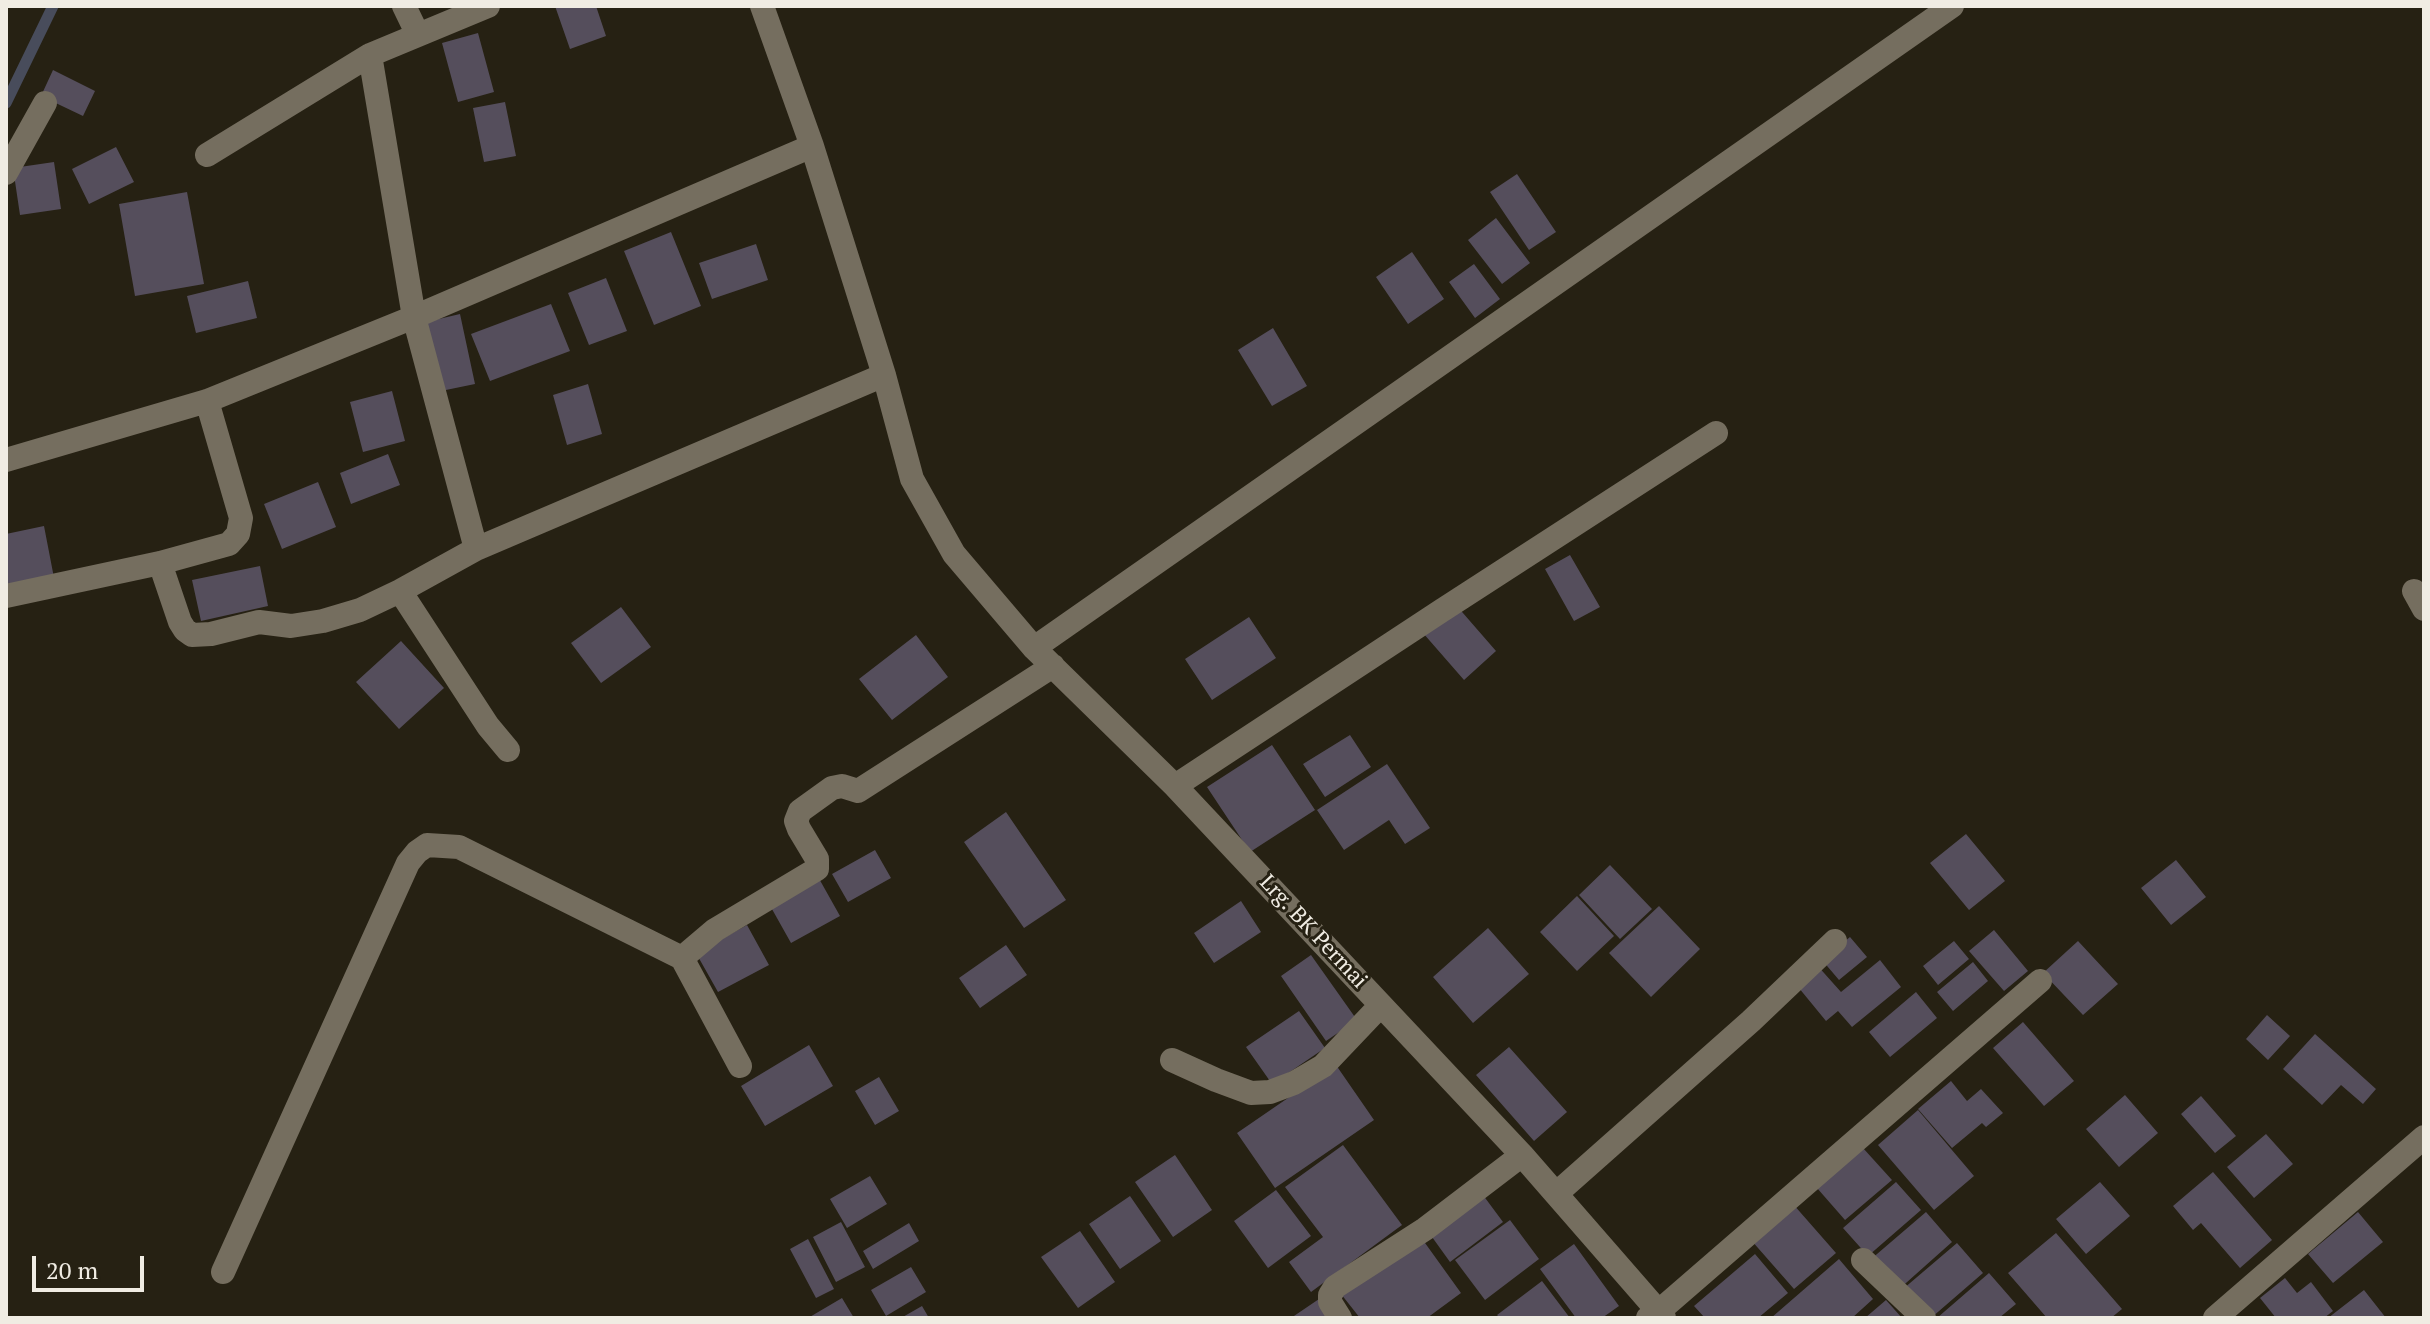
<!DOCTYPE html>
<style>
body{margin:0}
#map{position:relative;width:2430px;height:1324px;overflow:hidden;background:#262113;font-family:"PT Serif",serif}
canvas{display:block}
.frame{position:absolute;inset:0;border:8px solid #f0ece3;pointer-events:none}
.scale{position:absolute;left:32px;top:1256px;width:112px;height:36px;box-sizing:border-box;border:4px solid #f0ece3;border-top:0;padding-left:10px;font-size:24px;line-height:28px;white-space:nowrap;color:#f0ece3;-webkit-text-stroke:6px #262113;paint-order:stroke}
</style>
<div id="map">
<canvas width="2430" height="1324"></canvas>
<div class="frame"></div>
<div class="scale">20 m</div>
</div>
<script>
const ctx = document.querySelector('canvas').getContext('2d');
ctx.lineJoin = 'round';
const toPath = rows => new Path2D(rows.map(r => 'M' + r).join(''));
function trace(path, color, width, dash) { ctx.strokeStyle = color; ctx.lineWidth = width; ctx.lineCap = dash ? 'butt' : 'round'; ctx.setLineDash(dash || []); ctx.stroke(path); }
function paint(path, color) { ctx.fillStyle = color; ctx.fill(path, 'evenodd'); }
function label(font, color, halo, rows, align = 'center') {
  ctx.font = font + ' "PT Serif",serif'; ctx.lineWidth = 6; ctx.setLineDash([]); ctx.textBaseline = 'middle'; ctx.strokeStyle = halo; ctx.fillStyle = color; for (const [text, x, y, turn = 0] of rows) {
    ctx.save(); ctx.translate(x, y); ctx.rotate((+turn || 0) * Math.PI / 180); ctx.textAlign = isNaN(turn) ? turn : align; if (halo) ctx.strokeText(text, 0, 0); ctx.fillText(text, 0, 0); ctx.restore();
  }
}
trace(toPath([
 [6,103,53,6]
]), '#484c5b', 11);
paint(toPath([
 [555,6,596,6,606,36,570,49],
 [478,33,494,92,458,102,442,43],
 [53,70,95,91,83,116,41,96],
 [505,102,516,156,484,162,473,108],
 [116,147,134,182,89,204,72,169],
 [54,162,61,209,20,215,13,168],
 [1517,174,1556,232,1529,250,1490,192],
 [187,192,204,284,135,296,119,204],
 [1496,218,1530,263,1502,284,1468,240],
 [671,232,701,306,654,325,624,251],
 [756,244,768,280,712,299,699,263],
 [1412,252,1444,299,1408,324,1376,277],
 [1474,264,1500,299,1475,318,1449,282],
 [606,278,627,331,589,345,568,293],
 [248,281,257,318,196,333,187,296],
 [551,304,570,351,490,381,471,334],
 [460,314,475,384,441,391,426,322],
 [1273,328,1307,386,1272,406,1238,350],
 [588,384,602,434,567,445,553,395],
 [392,391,405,441,363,452,350,402],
 [388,454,400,485,351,504,340,473],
 [318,482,336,527,282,549,264,504],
 [44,526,55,583,6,592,6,534],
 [1570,555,1600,607,1574,621,1545,569],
 [260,566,268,606,201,621,192,580],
 [1456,605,1496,651,1464,680,1423,633],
 [621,607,651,647,601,683,571,643],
 [1249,617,1276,658,1212,700,1185,659],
 [916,635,948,677,892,720,859,679],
 [401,641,444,688,399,729,356,682],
 [1350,735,1371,767,1325,797,1303,764],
 [1272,745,1315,810,1250,852,1207,787],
 [1387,764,1430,828,1405,844,1389,820,1344,850,1317,810],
 [1006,812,1066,900,1024,928,964,842],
 [1966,834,2005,881,1969,910,1930,863],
 [875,850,891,878,848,902,832,874],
 [2176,860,2206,897,2171,925,2141,888],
 [1610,865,1652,909,1620,939,1579,895],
 [817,875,840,916,791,943,768,902],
 [1577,896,1614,936,1577,971,1540,932],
 [1241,901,1261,932,1214,963,1194,933],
 [1659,906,1700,949,1651,997,1609,953],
 [747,925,769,965,718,992,696,953],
 [1488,928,1529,974,1473,1023,1433,977],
 [1994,930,2028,971,2004,991,1969,951],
 [1850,937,1867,957,1839,980,1822,960],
 [1954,941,1969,959,1938,985,1923,966],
 [2078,941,2118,984,2083,1015,2043,973],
 [1006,945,1027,975,980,1008,959,978],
 [1311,955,1357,1020,1326,1041,1281,976],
 [1880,960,1901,987,1852,1027,1838,1011,1826,1021,1794,982,1816,964,1841,992],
 [1973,962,1988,981,1953,1011,1937,992],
 [1916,992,1937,1018,1890,1057,1869,1032],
 [1299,1011,1325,1048,1272,1084,1246,1047],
 [2267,1015,2290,1036,2268,1060,2246,1039],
 [2023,1022,2074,1081,2044,1106,1993,1048],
 [2315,1034,2376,1089,2363,1104,2341,1085,2322,1105,2283,1069],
 [809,1045,833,1086,765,1126,741,1086],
 [1509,1047,1567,1112,1534,1141,1476,1075],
 [1336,1065,1374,1120,1275,1188,1237,1133],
 [879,1077,899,1111,875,1125,855,1091],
 [1951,1081,1967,1101,1981,1089,2003,1113,1986,1127,1982,1123,1952,1148,1918,1109],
 [2125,1095,2158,1133,2119,1167,2086,1129],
 [2201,1096,2236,1136,2215,1153,2181,1114],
 [1918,1110,1974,1176,1934,1210,1878,1145],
 [2266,1134,2293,1164,2254,1198,2227,1167],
 [1343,1145,1402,1225,1311,1292,1289,1262,1323,1237,1285,1187],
 [1863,1148,1892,1180,1845,1220,1817,1188],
 [1175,1155,1212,1210,1173,1237,1135,1182],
 [2213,1172,2272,1240,2240,1268,2201,1223,2193,1230,2173,1206],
 [870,1176,887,1204,847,1228,830,1199],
 [1896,1182,1921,1210,1868,1256,1843,1228],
 [2100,1182,2130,1216,2086,1254,2056,1219],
 [1276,1190,1311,1236,1268,1268,1234,1221],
 [1480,1191,1503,1222,1450,1262,1427,1230],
 [1130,1196,1161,1241,1120,1269,1089,1224],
 [1793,1204,1836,1253,1794,1289,1751,1240],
 [1926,1212,1952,1242,1897,1291,1870,1260],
 [2358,1212,2383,1242,2333,1283,2308,1254],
 [1510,1220,1539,1259,1485,1300,1455,1260],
 [841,1222,865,1267,836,1282,813,1237],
 [909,1223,919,1241,873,1269,863,1251],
 [1080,1231,1115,1282,1078,1308,1041,1257],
 [2056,1233,2122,1309,2111,1318,2047,1318,2008,1273],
 [1420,1236,1461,1293,1427,1318,1360,1318,1341,1294],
 [808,1239,834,1289,816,1298,790,1249],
 [1957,1243,1983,1273,1931,1318,1903,1289],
 [1574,1244,1619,1306,1602,1318,1576,1318,1540,1269],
 [1755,1254,1788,1293,1758,1318,1705,1318,1694,1306],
 [1839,1259,1873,1299,1852,1318,1771,1318],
 [911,1267,926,1292,886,1316,871,1290],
 [1989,1273,2016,1304,1999,1318,1937,1318],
 [2285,1278,2297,1293,2311,1282,2333,1311,2324,1318,2276,1318,2260,1298],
 [1542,1281,1570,1318,1500,1318,1497,1315],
 [2364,1290,2386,1318,2328,1318],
 [842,1298,854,1318,808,1318],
 [1319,1299,1332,1318,1291,1318],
 [1886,1300,1902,1318,1865,1318],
 [922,1306,929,1318,901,1318]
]), '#554e5c');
trace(toPath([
 [404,6,418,35],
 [762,6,812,146,884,375,912,479,954,554,1034,648,1175,786,1522,1155,1664,1318],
 [370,55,414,317,476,549],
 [207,155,370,55,488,6],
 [6,173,45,103],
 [6,460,207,401,414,317,812,146],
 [160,563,180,622,185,630,192,635,211,634,259,622,291,626,323,621,360,610,400,591,476,549,884,375],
 [400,591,488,726,508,750],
 [2414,591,2424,609],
 [6,596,160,563,229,544,238,534,241,518,207,401],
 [1034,648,1952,6],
 [1175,786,1441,611,1716,433],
 [1172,1060,1216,1080,1251,1093,1270,1092,1294,1083,1323,1066,1381,1005],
 [740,1066,682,958,715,930,817,869,817,859,799,829,796,821,800,811,832,788,842,786,858,791,1053,666],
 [1557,1193,1751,1021,1835,941],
 [1863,1260,1924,1318],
 [223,1272,408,863,417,852,427,845,459,847,682,958],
 [1340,1318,1330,1302,1330,1295,1335,1287,1425,1229,1522,1155],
 [1648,1318,1658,1312,2040,981],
 [2215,1318,2424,1137]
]), '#756e5f', 24);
label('22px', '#f0ece3', '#262113', [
 ["Lrg. BK Permai",1313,932,47]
]);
</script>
